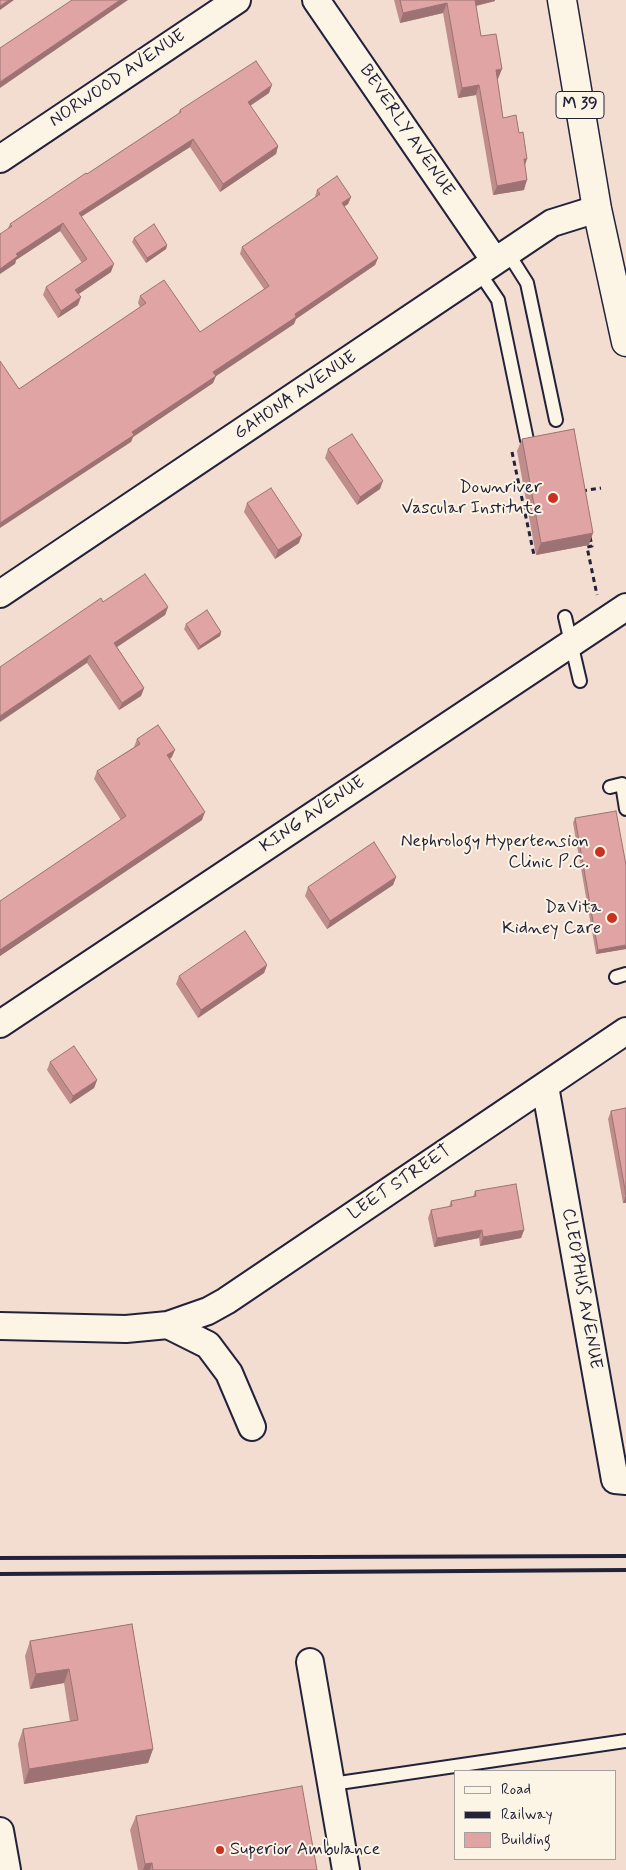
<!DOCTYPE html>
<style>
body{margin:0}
#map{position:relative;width:626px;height:1870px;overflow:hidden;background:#f3ddd1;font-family:Mynerve,sans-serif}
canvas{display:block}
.legend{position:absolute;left:454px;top:1770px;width:162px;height:90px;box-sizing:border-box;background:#fcf5e5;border:1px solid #a5a1a1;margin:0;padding:6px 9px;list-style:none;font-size:15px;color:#22223b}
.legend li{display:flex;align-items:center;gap:10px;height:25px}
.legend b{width:25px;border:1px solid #a5a1a1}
</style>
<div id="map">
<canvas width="626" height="1870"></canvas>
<ul class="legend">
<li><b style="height:6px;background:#fcf5e5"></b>Road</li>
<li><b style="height:6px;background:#22223b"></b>Railway</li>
<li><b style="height:14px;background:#dfa4a3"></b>Building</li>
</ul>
</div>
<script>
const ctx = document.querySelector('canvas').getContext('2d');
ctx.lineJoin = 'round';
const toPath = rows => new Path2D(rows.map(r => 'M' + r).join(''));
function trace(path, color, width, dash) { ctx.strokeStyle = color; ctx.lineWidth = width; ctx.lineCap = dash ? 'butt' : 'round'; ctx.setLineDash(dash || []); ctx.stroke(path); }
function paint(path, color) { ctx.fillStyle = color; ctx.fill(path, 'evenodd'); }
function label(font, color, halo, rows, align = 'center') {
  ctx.font = font + ' Mynerve,sans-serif'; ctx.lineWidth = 4; ctx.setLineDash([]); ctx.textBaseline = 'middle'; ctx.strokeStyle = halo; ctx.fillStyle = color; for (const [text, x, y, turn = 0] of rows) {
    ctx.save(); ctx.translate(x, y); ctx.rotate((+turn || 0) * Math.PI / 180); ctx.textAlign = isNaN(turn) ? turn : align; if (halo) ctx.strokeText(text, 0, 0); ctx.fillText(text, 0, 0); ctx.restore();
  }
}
const lane = toPath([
 [508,253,527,283,556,420],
 [479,272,498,300,527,440],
 [565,617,580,681],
 [610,787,622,784,626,809],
 [616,977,626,974],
 [332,1784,626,1741]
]);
const street = toPath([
 [316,0,495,261],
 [0,159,237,0],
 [0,594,552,223,597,209],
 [0,1024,626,607],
 [545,1086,615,1480,626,1481],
 [168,1325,208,1311,226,1301,626,1031],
 [0,1326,126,1329,168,1325,208,1345,229,1373,252,1427],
 [310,1662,346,1870],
 [0,1831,7,1870]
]);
const highway = toPath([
 [562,0,597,209,626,342]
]);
trace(lane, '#22223b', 16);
trace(street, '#22223b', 30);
trace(highway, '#22223b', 31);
trace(toPath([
 [512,452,534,555],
 [582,491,601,488],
 [590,537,592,546,587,547,597,595]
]), '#22223b', 3, [5, 4]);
trace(lane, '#fcf5e5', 12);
trace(street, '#fcf5e5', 26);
trace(highway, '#fcf5e5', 28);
trace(toPath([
 [0,1558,626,1556],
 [0,1574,626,1570]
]), '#22223b', 4);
paint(toPath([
 [394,0,495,0,495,1,476,6,481,36,498,79,497,79,503,118,525,165,524,190,493,195,476,95,458,98,443,13,400,23],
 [269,93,250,106,278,146,276,154,220,192,190,147,81,217,111,272,78,294,78,305,58,318,43,295,46,287,82,263,60,231,16,260,15,264,8,228,10,224,87,174,178,114,180,110],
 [317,190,351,197,348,204,344,207,378,258,375,265,296,319,294,324,216,376,213,383,133,437,131,442,19,389,140,307,138,303,140,296,200,332,264,289,240,254,242,247,315,198,315,197],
 [134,238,167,245,166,249,146,263,132,242],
 [522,439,589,545,536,555,517,451],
 [328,449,380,489,357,505,325,458],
 [247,503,299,543,275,559,244,512],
 [103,602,168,607,165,615,117,647,144,688,141,696,119,710,87,663],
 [186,624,221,632,220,636,198,650,184,629],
 [137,739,172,757,170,759,202,820,0,956,0,901,121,820,94,779,97,771,134,747],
 [575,818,626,949,596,954,573,823],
 [396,877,393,885,327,929,305,896,308,887],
 [267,965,264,973,198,1018,176,984,179,976],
 [50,1062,97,1080,94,1088,70,1104,47,1070],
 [626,1108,626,1203,623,1203,608,1119,611,1111],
 [475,1191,524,1230,521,1238,480,1246,479,1238,434,1247,428,1218,431,1210,449,1207,451,1201,473,1197],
 [132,1624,153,1749,148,1763,24,1784,18,1744,23,1729,70,1722,64,1683,30,1689,25,1656,30,1641],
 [136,1816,317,1870,138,1870,130,1830]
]), '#c08d8c');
paint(toPath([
 [9,0,14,0,0,10,0,6],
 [120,0,128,0,0,88,0,82],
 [473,0,495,0,495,1,471,7],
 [447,3,443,13,400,23,403,13],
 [502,69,498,79,492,80,496,70],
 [272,85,269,93,245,109,248,102],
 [479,85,476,95,458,98,462,88],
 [193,139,190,147,76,220,79,213],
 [278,146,276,154,220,192,223,184],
 [524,159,527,159,524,168],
 [527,180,524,190,493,195,497,186],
 [351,197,348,204,339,210,342,203],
 [63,223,60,231,16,260,15,264,0,274,0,269,16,254],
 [167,245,166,249,146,263,147,258],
 [378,258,375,265,296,319,294,324,216,376,213,383,133,437,131,442,0,528,0,523,132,432,213,372,295,314],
 [114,264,111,272,73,298,75,290],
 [81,297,78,305,58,318,61,311],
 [383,481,380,489,357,505,360,497],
 [593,533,589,545,536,555,541,543],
 [302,535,299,543,275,559,278,550],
 [168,607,165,615,111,651,114,643],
 [221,632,220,636,198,650,200,646],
 [90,655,87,663,0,722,0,716],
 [144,688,141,696,119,710,122,703],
 [175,750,172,757,164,762,167,755],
 [205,812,202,820,0,956,0,950],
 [396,877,393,885,327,929,330,921],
 [626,945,626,949,596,954,598,950],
 [267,965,264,973,198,1018,201,1010],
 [97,1080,94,1088,70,1104,73,1096],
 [626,1195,626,1203,623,1203],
 [482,1230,479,1238,434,1247,437,1238],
 [524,1230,521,1238,480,1246,483,1237],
 [69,1669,64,1683,30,1689,36,1674],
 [153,1749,148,1763,24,1784,29,1769],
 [152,1863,150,1870,143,1870,145,1864]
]), '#9c7372');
const building = toPath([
 [0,0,9,0,0,6,0,0],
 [72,0,120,0,0,82,0,48,72,0],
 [400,0,475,0,481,36,496,34,502,69,496,70,503,118,516,115,519,133,523,132,527,159,524,159,527,180,497,186,479,85,462,88,447,3,403,13,400,0],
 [256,61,272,85,248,102,278,146,223,184,193,139,79,213,114,264,75,290,81,297,61,311,46,287,87,259,63,223,16,254,18,256,0,269,0,234,12,226,10,224,86,173,87,174,181,112,180,110,256,61],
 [337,176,351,197,342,203,378,258,295,314,296,317,213,372,216,376,132,432,134,435,0,523,0,361,19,389,146,303,140,296,164,280,200,332,269,286,242,247,320,194,317,190,337,176],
 [154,224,167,245,147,258,134,238,154,224],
 [574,429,593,533,541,543,522,439,574,429],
 [352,434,383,481,360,497,328,449,352,434],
 [271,488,302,535,278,550,247,503,271,488],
 [145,574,168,607,114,643,144,688,122,703,90,655,0,716,0,667,101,598,103,602,145,574],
 [207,610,221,632,200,646,186,624,207,610],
 [158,725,175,750,167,755,205,812,0,950,0,901,126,816,97,771,140,744,137,739,158,725],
 [616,811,626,865,626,945,598,950,575,818,616,811],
 [374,842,396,877,330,921,308,887,374,842],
 [245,931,267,965,201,1010,179,976,245,931],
 [74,1046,97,1080,73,1096,50,1062,74,1046],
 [626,1108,626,1195,611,1111,626,1108],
 [516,1184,524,1230,483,1237,482,1230,437,1238,431,1210,452,1206,451,1201,476,1196,475,1191,516,1184],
 [132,1624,153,1749,29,1769,23,1729,78,1720,69,1669,36,1674,30,1641,132,1624],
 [302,1786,317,1870,153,1870,152,1863,145,1864,136,1816,302,1786]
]);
paint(building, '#dfa4a3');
trace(building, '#9c7372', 1);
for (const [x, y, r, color] of [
 [553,498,6,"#c8321e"],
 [600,852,6,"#c8321e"],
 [612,918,6,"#c8321e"],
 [220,1850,5,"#c8321e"]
]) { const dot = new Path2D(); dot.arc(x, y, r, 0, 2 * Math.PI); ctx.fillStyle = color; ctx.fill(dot); trace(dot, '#fcf5e5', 2); }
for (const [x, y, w] of [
 [580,105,48]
]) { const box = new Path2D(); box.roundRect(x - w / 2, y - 13.5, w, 27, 4); ctx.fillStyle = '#fcf5e5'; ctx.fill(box); trace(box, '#22223b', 1); }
label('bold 16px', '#22223b', null, [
 ["M 39",580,105]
]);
label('18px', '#22223b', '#fcf5e5', [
 ["NORWOOD AVENUE",118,79,-34],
 ["BEVERLY AVENUE",406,131,56],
 ["GAHONA AVENUE",296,396,-34],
 ["KING AVENUE",313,815,-34],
 ["LEET STREET",400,1183,-34],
 ["CLEOPHUS AVENUE",581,1289,80]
]);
label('18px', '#22223b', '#fcf5e5', [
 ["Downriver",542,488],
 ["Vascular Institute",542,509],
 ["Nephrology Hypertension",589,842],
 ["Clinic P.C.",589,863],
 ["DaVita",601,908],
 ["Kidney Care",601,929],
 ["Superior Ambulance",230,1850,"left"]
], 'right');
</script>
